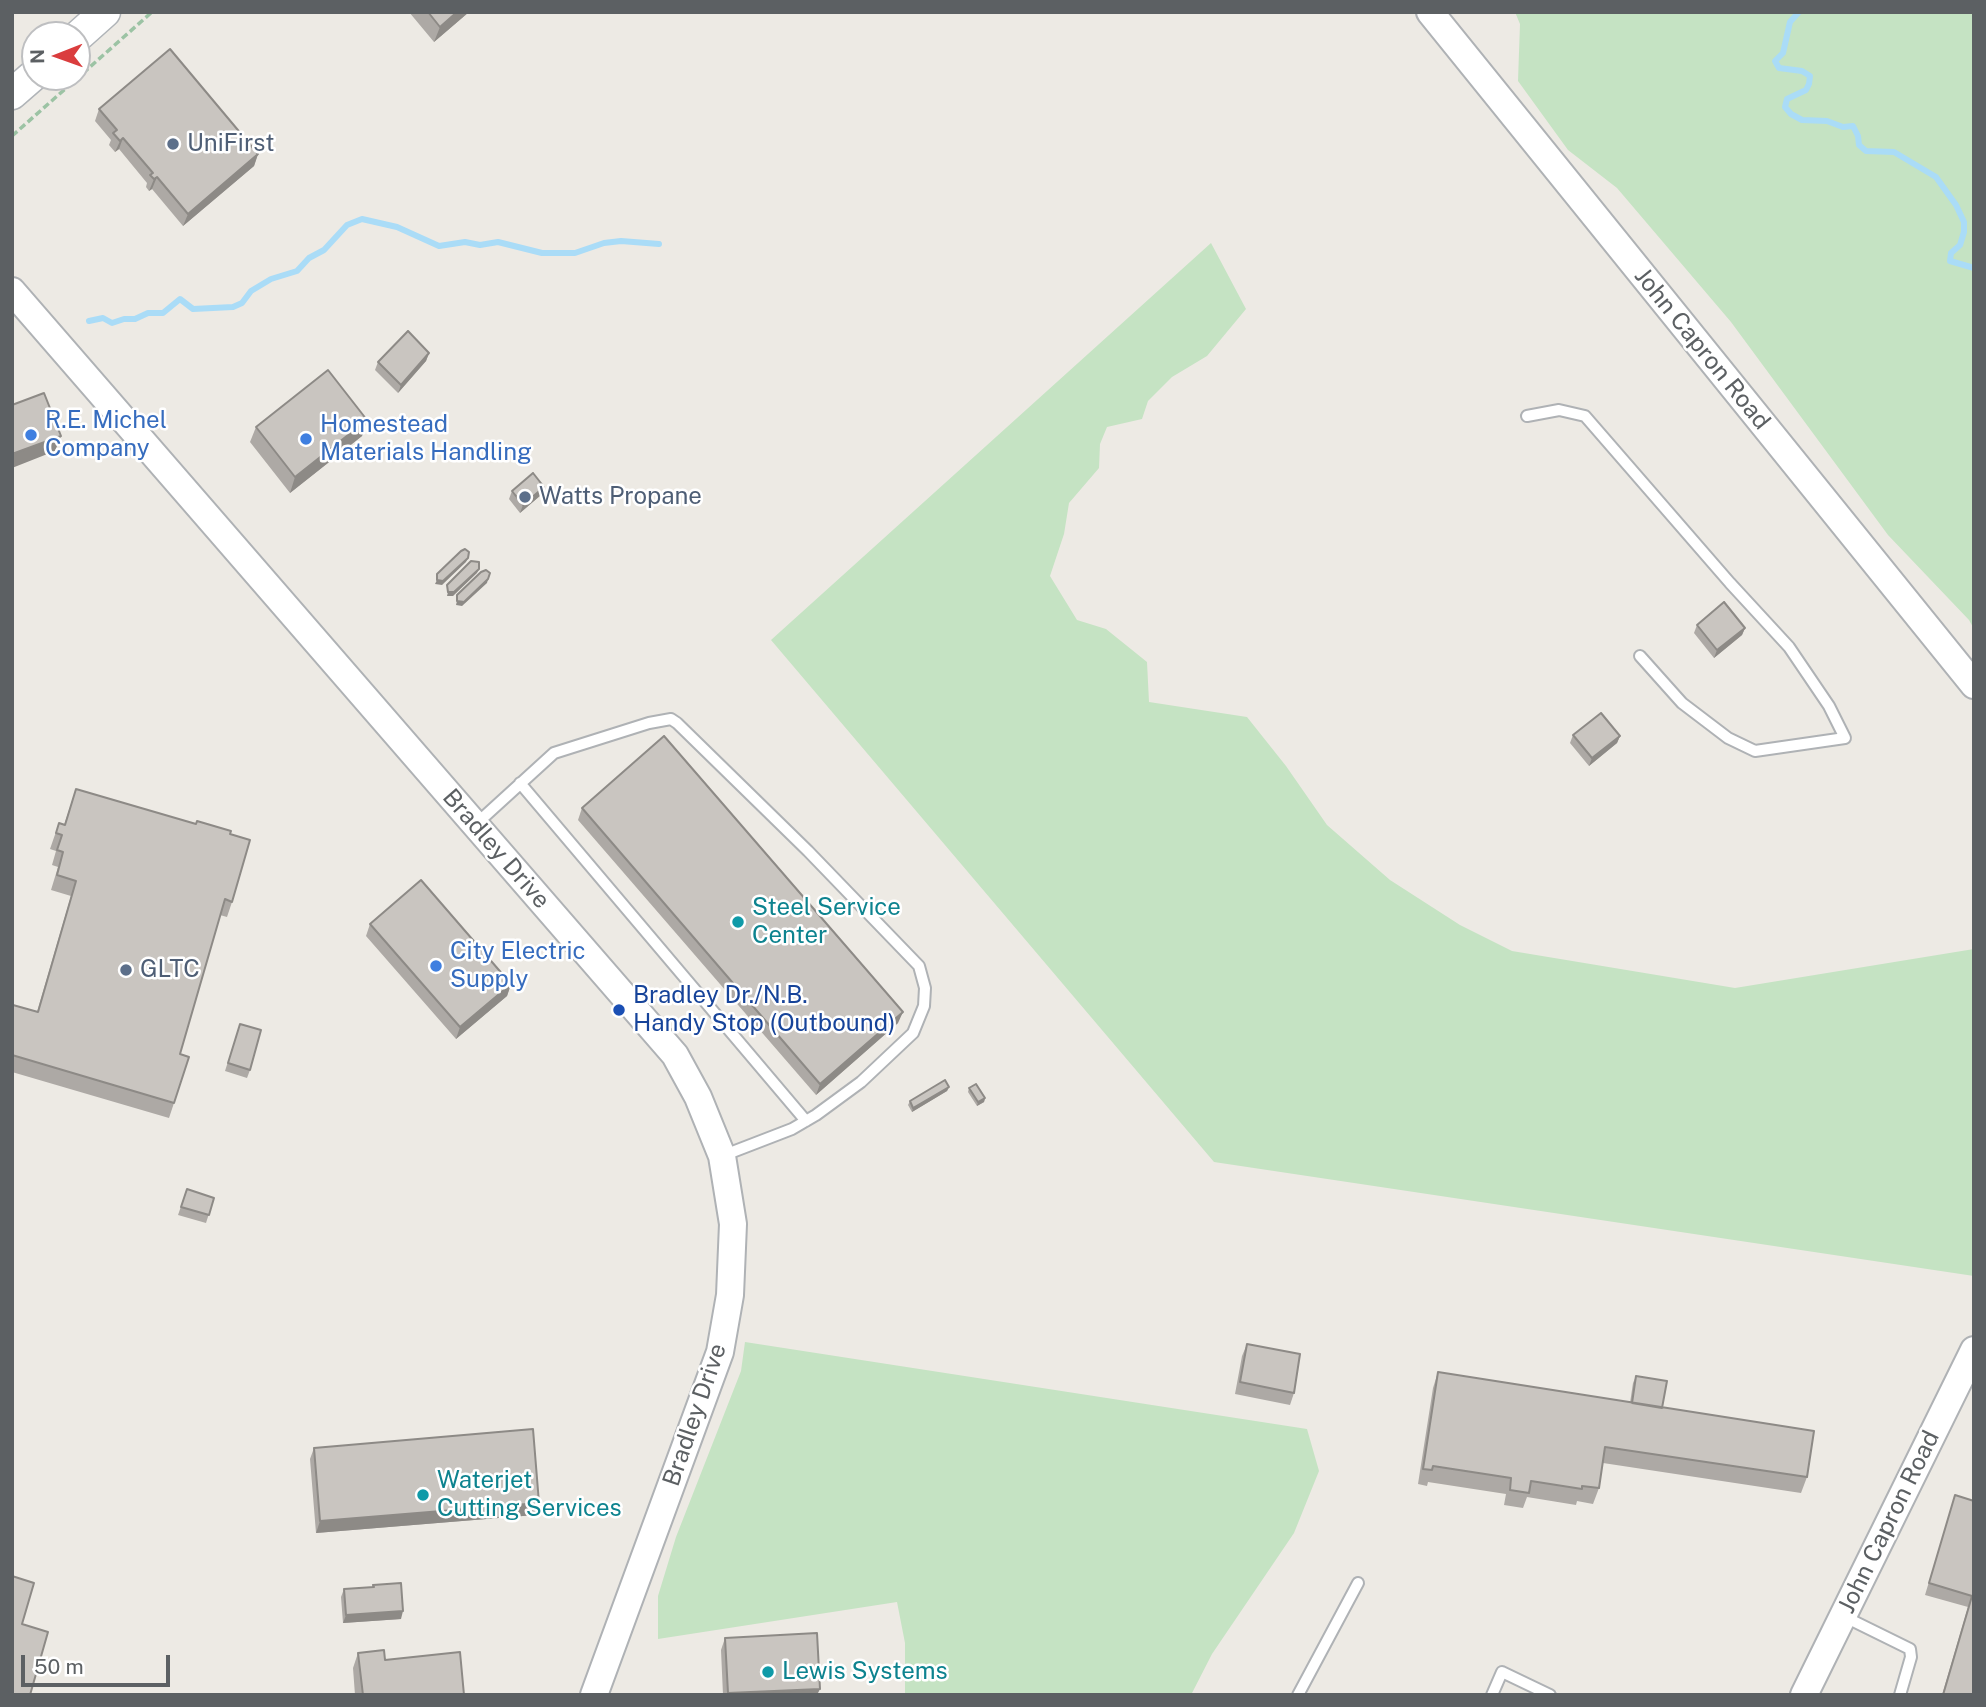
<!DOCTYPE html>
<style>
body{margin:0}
#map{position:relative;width:1986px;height:1707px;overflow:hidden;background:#edeae4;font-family:"Public Sans",sans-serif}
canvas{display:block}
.frame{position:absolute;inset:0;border:14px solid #5c6063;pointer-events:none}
.north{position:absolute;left:21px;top:21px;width:70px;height:70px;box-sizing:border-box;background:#fff;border:2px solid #bebfc1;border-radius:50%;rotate:269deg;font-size:19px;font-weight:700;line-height:28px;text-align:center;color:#5c6063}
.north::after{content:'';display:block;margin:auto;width:24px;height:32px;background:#da3d3e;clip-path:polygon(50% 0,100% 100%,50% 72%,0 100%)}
.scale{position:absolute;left:21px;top:1655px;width:149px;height:32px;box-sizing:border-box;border:4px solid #5c6063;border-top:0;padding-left:9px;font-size:21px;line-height:24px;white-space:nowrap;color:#5c6063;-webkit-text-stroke:5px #fff;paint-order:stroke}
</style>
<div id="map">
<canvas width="1986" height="1707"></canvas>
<div class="frame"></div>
<div class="north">N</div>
<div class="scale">50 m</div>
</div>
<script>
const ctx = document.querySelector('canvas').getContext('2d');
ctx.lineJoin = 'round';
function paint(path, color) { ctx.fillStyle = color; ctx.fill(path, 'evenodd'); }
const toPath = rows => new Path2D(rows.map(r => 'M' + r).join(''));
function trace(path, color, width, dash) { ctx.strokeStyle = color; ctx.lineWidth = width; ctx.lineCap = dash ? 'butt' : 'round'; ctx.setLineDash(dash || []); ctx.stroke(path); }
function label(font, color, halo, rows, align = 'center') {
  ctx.font = font + ' "Public Sans",sans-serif'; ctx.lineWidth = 5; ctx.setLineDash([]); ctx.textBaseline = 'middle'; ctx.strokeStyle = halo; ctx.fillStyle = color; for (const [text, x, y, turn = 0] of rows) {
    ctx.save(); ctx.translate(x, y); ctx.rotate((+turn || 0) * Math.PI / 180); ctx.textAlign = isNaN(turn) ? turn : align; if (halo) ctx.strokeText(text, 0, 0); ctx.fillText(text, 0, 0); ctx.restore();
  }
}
paint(toPath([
 [1515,12,1974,12,1974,629,1969,620,1888,535,1731,322,1617,188,1568,150,1518,81,1520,24],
 [1211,243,1246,309,1207,356,1172,377,1148,401,1142,419,1107,427,1100,444,1099,468,1069,503,1064,534,1050,576,1077,620,1106,629,1147,662,1149,702,1247,717,1286,766,1327,825,1390,880,1460,925,1512,951,1735,988,1974,949,1974,1276,1214,1162,771,640],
 [745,1342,1307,1429,1319,1471,1294,1533,1212,1654,1191,1695,905,1695,905,1643,897,1602,658,1639,658,1596,676,1537,741,1371]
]), '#c5e3c3');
trace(toPath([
 [1799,12,1790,22,1783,53,1775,61,1779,68,1802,71,1810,76,1809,84,1806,90,1787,99,1785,107,1791,114,1802,120,1827,121,1843,127,1853,126,1858,136,1859,145,1866,151,1894,152,1936,177,1956,205,1964,222,1964,232,1960,245,1951,253,1950,261,1974,268],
 [89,321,103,318,112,323,124,319,135,319,148,313,163,313,180,299,193,309,233,307,242,303,251,291,271,279,297,271,309,258,324,250,347,225,362,219,397,227,439,246,465,242,480,245,498,242,542,253,575,253,604,243,621,241,659,244]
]), '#aadcf7', 6);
const service = toPath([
 [1527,416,1559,410,1585,416,1730,583,1789,647,1829,706,1845,738,1755,751,1728,738,1682,703,1640,656],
 [520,783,806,1121],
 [475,825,554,753,649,723,671,719,677,723,808,851,919,966,925,988,924,1006,913,1033,861,1082,816,1115,792,1129,722,1156],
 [1843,1616,1910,1649,1911,1657,1900,1695],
 [1298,1695,1358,1583],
 [1492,1695,1502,1672,1550,1695]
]);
const tertiary = toPath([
 [1430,12,1974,685],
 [12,291,675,1055,698,1097,722,1156,733,1224,730,1295,720,1352,594,1695],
 [1804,1695,1974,1350]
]);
const secondary = toPath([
 [77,37,105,12],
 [12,94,35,74]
]);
trace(service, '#afb2b5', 14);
trace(tertiary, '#afb2b5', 30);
trace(secondary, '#b0b4b8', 33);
trace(toPath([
 [12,136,152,12]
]), '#9cc3a4', 3.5, [7, 3.5]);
trace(service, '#fff', 10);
trace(tertiary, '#fff', 26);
trace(secondary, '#fff', 30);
paint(toPath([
 [409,12,469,12,434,42],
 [99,109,258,154,254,166,183,226,152,189,149,191,146,187,147,183,119,149,115,152,109,145,111,140,95,121],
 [429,353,426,361,398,393,375,370,378,362],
 [367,420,362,436,290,493,250,442,256,427],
 [544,487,541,495,520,513,509,499,512,491],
 [1697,625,1745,628,1742,635,1714,658,1694,633],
 [1573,735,1620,736,1617,743,1589,766,1570,743],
 [76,789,230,834,232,902,227,917,220,915,180,1054,174,1103,169,1118,12,1072,12,1008,37,1012,71,896,51,890,58,867,52,865,56,851,50,849,59,823,64,825],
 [582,808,898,1023,816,1095,578,820],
 [370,924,511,984,507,996,456,1039,366,936],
 [240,1024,250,1070,247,1078,225,1071],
 [949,1087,947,1091,912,1112,908,1105,910,1101],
 [969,1088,985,1098,984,1102,977,1106,968,1092],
 [187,1189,214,1198,206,1223,178,1215],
 [1247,1344,1294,1393,1290,1405,1235,1394,1242,1356],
 [1438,1372,1630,1403,1633,1383,1636,1376,1662,1408,1807,1477,1801,1493,1603,1463,1599,1488,1593,1504,1577,1501,1576,1505,1527,1497,1523,1508,1504,1505,1506,1494,1428,1482,1427,1486,1418,1484,1433,1388],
 [314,1448,539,1503,535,1515,316,1533,310,1459],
 [1955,1495,1974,1501,1974,1695,1942,1695,1968,1607,1925,1595],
 [373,1585,401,1619,343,1623,341,1597,344,1589,372,1587],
 [725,1638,817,1695,723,1695,721,1650],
 [358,1653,385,1660,464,1695,355,1695,353,1668]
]), '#ada9a5');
paint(toPath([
 [457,12,469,12,434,42,440,27],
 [123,138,119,149,115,152,120,141],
 [258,154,254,166,183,226,188,214],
 [157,177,152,189,149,191,154,179],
 [429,353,426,361,398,393,401,385],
 [367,420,362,436,290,493,295,477],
 [61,436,55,451,12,468,12,454],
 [544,487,541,495,520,513,523,505],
 [468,558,466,562,442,585,435,584,437,580],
 [479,569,477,573,453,596,447,596,448,592],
 [488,579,487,583,462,606,456,605,457,601],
 [1745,628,1742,635,1714,658,1717,650],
 [1620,736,1617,743,1589,766,1592,758],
 [511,984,507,996,456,1039,460,1027],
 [903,1012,898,1023,816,1095,820,1084],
 [949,1087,947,1091,912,1112,913,1108],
 [985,1098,984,1102,977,1106,978,1102],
 [539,1503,535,1515,316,1533,320,1521],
 [403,1611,401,1619,343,1623,346,1615],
 [820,1689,817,1695,728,1695,728,1693]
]), '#8d8a86');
const building = toPath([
 [428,12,457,12,440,27,428,12],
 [170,49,258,154,188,214,157,177,154,179,150,175,153,173,123,138,120,141,113,133,117,130,99,109,170,49],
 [408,331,429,353,401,385,378,362,408,331],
 [328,370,367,420,295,477,256,427,328,370],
 [44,393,61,436,12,454,12,405,44,393],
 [533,473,544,487,523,505,512,491,533,473],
 [465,549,469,552,468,558,443,581,437,580,437,574,461,551,465,549],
 [471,561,479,562,479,569,454,592,448,592,447,585,471,561],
 [486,570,490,573,488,579,464,602,457,601,457,595,481,572,486,570],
 [1724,602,1745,628,1717,650,1697,625,1724,602],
 [1601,713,1620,736,1592,758,1573,735,1601,713],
 [664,736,903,1012,820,1084,582,808,664,736],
 [76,789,196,824,197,821,231,831,230,834,250,840,232,902,225,899,180,1054,189,1057,174,1103,12,1055,12,1008,13,1005,38,1012,76,881,57,875,63,852,57,850,62,835,56,833,59,823,65,825,76,789],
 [421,880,511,984,460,1027,370,924,421,880],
 [240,1024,261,1030,250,1070,228,1063,240,1024],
 [945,1080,949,1087,913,1108,910,1101,945,1080],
 [976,1084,985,1098,978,1102,969,1088,976,1084],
 [187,1189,214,1198,209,1215,181,1207,187,1189],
 [1247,1344,1300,1354,1294,1393,1240,1382,1247,1344],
 [1438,1372,1814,1431,1807,1477,1605,1447,1599,1488,1582,1486,1582,1489,1531,1481,1529,1493,1510,1490,1511,1478,1433,1466,1432,1470,1423,1469,1438,1372],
 [1636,1376,1667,1381,1662,1408,1632,1403,1636,1376],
 [533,1429,539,1503,320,1521,314,1448,533,1429],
 [1955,1495,1974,1501,1974,1695,1943,1695,1972,1596,1929,1583,1955,1495],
 [12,1576,34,1583,22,1624,48,1632,30,1695,12,1695,12,1576],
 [401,1583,403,1611,346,1615,344,1589,374,1587,373,1585,401,1583],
 [817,1633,820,1689,728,1693,725,1638,817,1633],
 [384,1650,385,1660,460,1652,464,1695,363,1695,358,1653,384,1650]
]);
paint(building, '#c9c5c0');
trace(building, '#8d8a86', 2);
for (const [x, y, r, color] of [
 [173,144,7,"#5c6f8a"],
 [31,435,7,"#3f7fe0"],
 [306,439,7,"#3f7fe0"],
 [525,497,7,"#5c6f8a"],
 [738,922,7,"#0f9aa8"],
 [436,966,7,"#3f7fe0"],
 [126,970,7,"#5c6f8a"],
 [619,1010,7,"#1a4fb4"],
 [423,1495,7,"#0f9aa8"],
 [768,1672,7,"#0f9aa8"]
]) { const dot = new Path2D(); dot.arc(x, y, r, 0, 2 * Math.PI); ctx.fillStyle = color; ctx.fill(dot); trace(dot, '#fff', 2.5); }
label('24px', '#4e5e75', '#fff', [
 ["UniFirst",187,144],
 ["Watts Propane",539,497],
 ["GLTC",140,970]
], 'left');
label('24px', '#5c6063', '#fff', [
 ["John Capron Road",1702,349,51],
 ["Bradley Drive",496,849,49],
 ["Bradley Drive",695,1415,-71],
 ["John Capron Road",1889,1522,-64]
]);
label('24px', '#366cbe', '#fff', [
 ["R.E. Michel",45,421],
 ["Company",45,449],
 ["Homestead",320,425],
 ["Materials Handling",320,453],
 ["City Electric",450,952],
 ["Supply",450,980]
], 'left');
label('24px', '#0d838f', '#fff', [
 ["Steel Service",752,908],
 ["Center",752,936],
 ["Waterjet",437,1481],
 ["Cutting Services",437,1509],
 ["Lewis Systems",782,1672]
], 'left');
label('24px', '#164399', '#fff', [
 ["Bradley Dr./N.B.",633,996],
 ["Handy Stop (Outbound)",633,1024]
], 'left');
</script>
